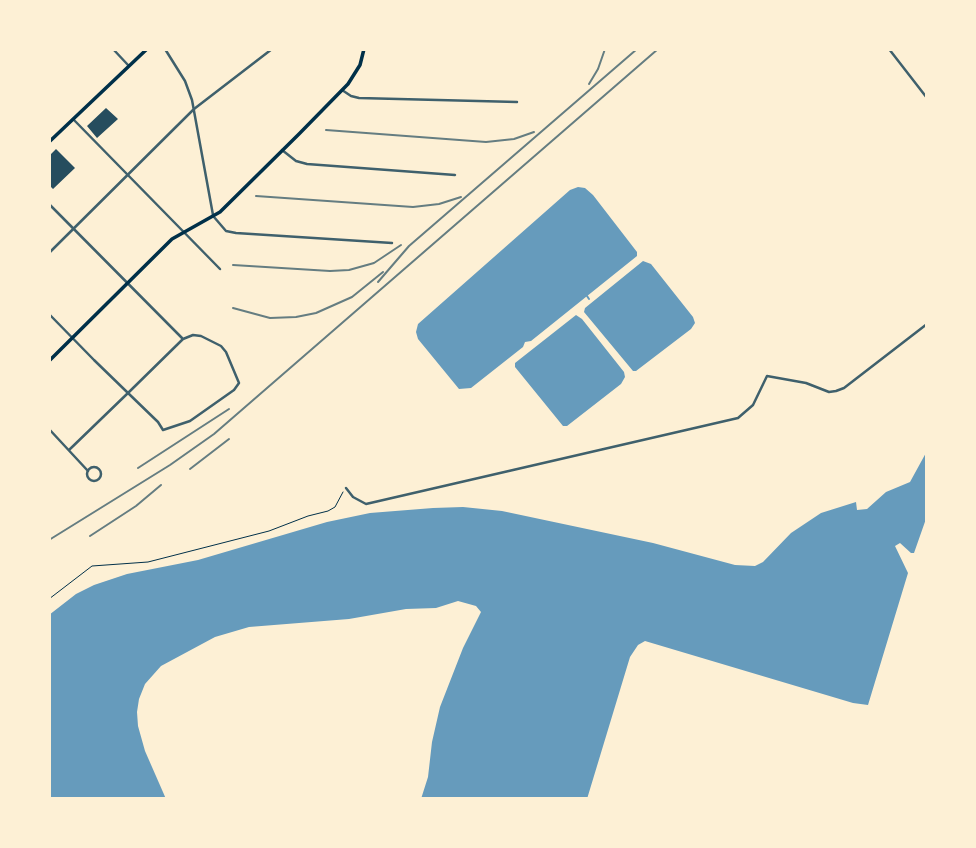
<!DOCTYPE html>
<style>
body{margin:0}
#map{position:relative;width:976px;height:848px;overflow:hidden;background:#fdf0d5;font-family:"Roboto Condensed",sans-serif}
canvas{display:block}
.frame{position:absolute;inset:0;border:51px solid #fdf0d5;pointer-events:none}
</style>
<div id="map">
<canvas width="976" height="848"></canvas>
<div class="frame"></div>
</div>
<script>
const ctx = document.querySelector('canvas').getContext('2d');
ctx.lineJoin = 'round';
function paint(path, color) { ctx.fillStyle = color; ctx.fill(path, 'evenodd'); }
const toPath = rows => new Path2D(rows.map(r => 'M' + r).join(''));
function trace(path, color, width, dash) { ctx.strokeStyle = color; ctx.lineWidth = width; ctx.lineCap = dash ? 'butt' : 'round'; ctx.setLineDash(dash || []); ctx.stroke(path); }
paint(toPath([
 [578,187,585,188,593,195,637,252,637,256,531,341,525,342,523,347,471,388,459,389,418,339,416,332,418,324,570,190],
 [643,261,651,264,693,317,695,323,691,329,636,371,633,371,584,312,585,308],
 [576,315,582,319,624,372,625,377,621,384,567,426,563,426,515,367,515,363],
 [927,451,927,516,914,553,911,553,900,543,895,546,908,573,868,705,853,703,645,641,638,645,630,657,587,799,421,799,428,777,432,742,440,707,463,648,481,612,476,606,458,601,436,608,406,609,349,619,249,627,215,637,161,666,145,684,139,699,137,712,138,726,145,751,166,799,49,799,49,615,76,594,94,585,127,574,198,560,327,522,370,513,433,508,463,507,502,511,653,543,735,565,755,566,763,562,791,533,821,513,856,502,857,510,867,509,886,492,910,482]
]), '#669bbc');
trace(toPath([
 [587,296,589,299]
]), '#669bbc', 2);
paint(toPath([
 [106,108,118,119,97,138,87,126],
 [56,149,75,168,53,189,49,185,49,156]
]), '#264d5e');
trace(toPath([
 [49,599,92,566,148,562,269,531,308,516,328,511,335,507,343,492]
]), '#003049', 1);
trace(toPath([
 [113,49,128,65],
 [889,49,927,98],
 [342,90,351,96,359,98,517,102],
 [194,109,272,49],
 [73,119,220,269],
 [282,150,296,161,307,164,455,175],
 [49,204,182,338],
 [214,217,226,231,236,233,392,243],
 [49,314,94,360,128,393,158,422,163,430,190,421,234,390,239,383,226,352,221,346,201,336,193,335,183,339,128,393,99,421,69,450],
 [49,429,88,471],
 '87 474a7 7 0 1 1 14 0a7 7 0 1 1-14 0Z',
 [346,488,353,497,366,504,738,418,753,405,767,376,806,383,829,392,836,391,844,388,927,324]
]), '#3f606c', 2.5);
trace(toPath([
 [165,49,185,81,192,100,213,215],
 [49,253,194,109]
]), '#3f606c', 2.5);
trace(toPath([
 [49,142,147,49]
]), '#003049', 3.5);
trace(toPath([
 [49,361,172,239,220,212,299,134,348,84,360,65,364,49]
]), '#003049', 3.5);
trace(toPath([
 [589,84,598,69,605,49],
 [326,130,486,142,514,139,534,132],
 [256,196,413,207,439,204,461,197],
 [233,265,330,271,349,270,374,263,401,245],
 [378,282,409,246,637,49],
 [233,308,270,318,296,317,316,313,352,297,383,272],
 [138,468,229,409],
 [190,469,229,439],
 [90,536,136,506,161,485],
 [49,540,170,465,214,434,658,49]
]), '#657d81', 2);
</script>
